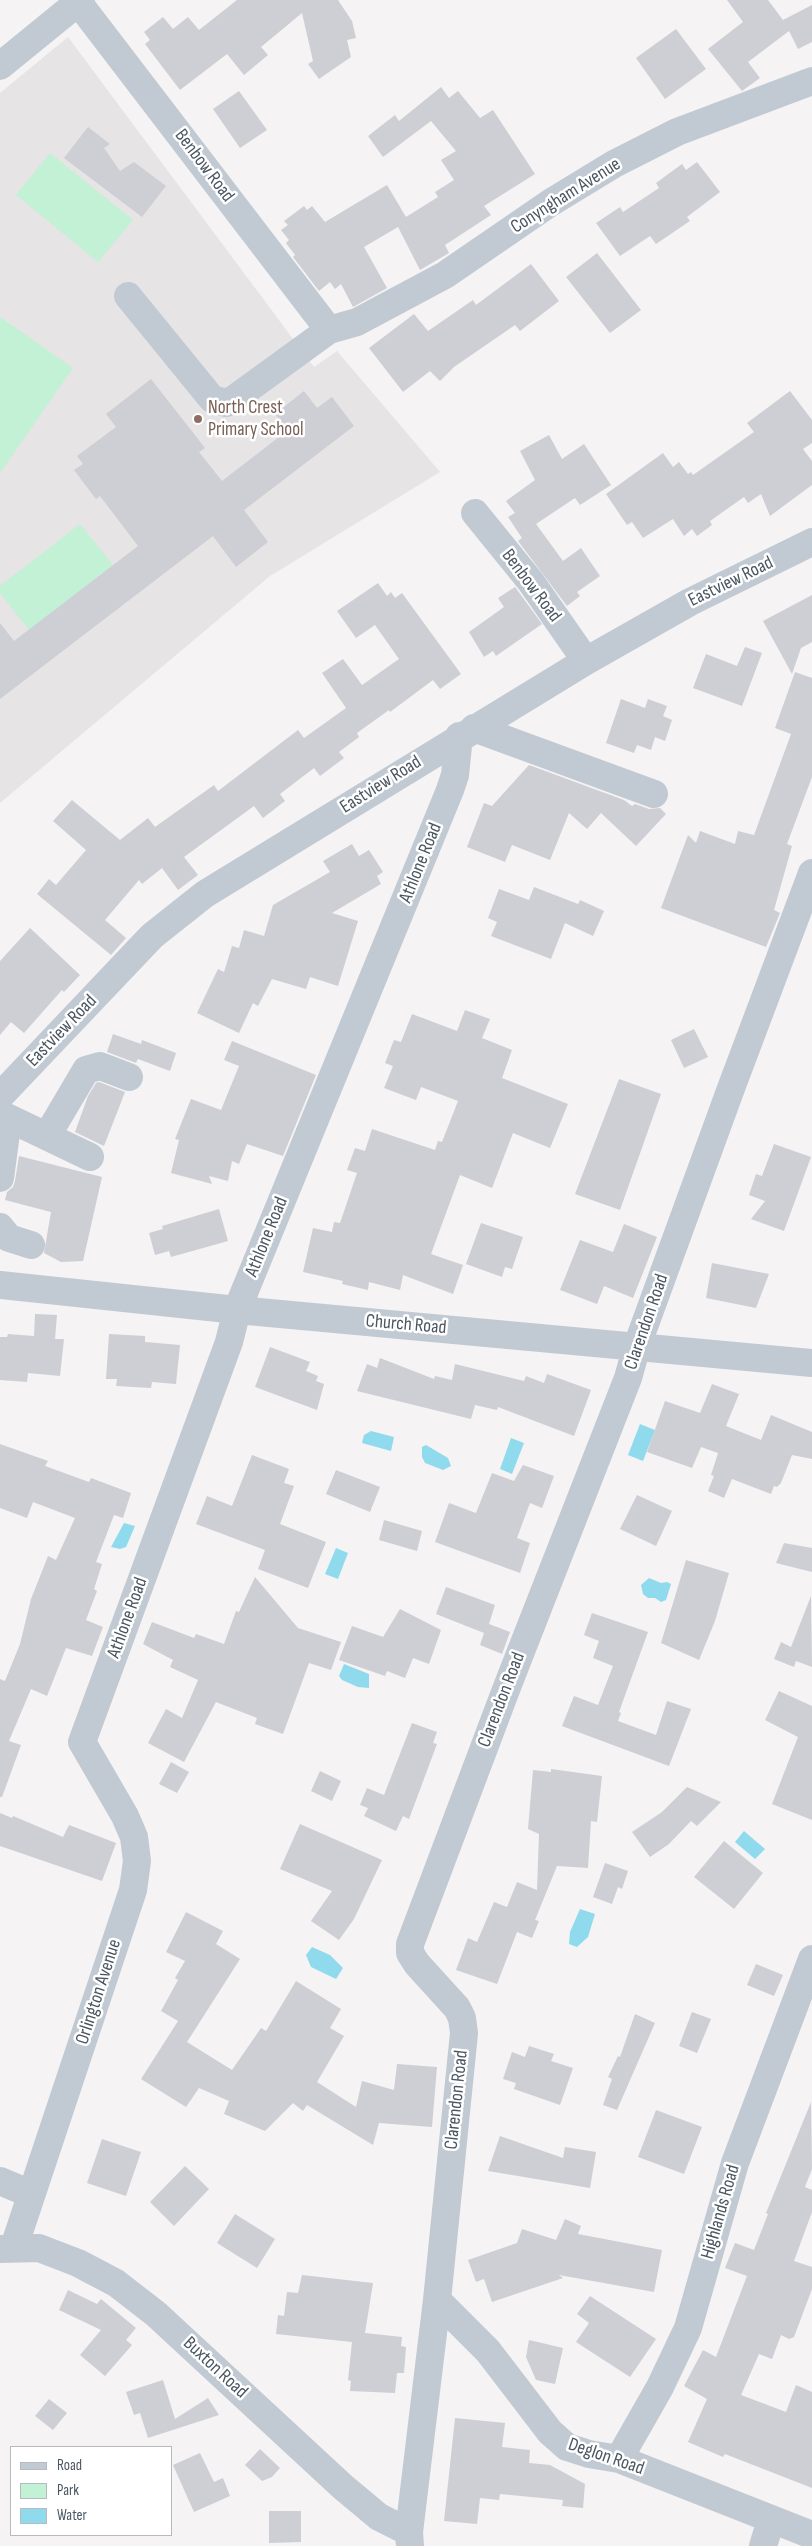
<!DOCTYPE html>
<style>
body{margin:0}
#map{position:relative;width:812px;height:2546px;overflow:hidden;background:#f5f3f3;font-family:"Sofia Sans Condensed",sans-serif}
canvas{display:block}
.legend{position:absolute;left:10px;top:2446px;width:162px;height:90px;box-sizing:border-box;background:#fff;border:1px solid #b7bbc0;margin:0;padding:6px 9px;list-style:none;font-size:15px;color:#4a5661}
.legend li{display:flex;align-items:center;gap:10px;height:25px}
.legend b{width:25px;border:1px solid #b7bbc0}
</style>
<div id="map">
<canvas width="812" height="2546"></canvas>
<ul class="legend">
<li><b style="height:6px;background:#c1cad2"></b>Road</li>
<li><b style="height:14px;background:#c3f1d5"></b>Park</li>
<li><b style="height:14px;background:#90daee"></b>Water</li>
</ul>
</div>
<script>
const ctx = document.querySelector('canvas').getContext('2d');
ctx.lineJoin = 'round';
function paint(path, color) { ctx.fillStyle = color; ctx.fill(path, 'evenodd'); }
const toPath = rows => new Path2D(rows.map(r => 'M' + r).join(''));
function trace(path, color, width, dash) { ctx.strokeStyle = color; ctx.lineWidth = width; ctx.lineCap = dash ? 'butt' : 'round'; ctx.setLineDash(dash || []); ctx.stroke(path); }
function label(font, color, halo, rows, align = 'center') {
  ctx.font = font + ' "Sofia Sans Condensed",sans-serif'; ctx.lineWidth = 5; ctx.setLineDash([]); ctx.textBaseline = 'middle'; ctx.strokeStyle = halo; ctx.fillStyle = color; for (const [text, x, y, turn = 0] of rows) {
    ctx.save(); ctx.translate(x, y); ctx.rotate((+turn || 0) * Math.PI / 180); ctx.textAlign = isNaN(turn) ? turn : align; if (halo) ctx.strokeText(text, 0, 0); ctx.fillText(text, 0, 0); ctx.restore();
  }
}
paint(toPath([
 [68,37,314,367,337,351,440,472,270,576,0,803,0,93]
]), '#e6e4e5');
paint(toPath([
 [50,153,133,220,98,262,16,195],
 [0,317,73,368,0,473],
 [80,524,113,565,29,630,0,593,0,586]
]), '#c3f1d5');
paint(toPath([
 [640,1424,655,1430,643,1461,628,1455],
 [371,1431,394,1437,391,1451,362,1443,364,1435],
 [511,1438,524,1443,512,1474,500,1469],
 [426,1445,448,1458,451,1466,443,1470,425,1463,422,1457,422,1447],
 [124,1523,135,1526,126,1547,120,1549,111,1547],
 [336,1548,348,1553,338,1579,325,1574],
 [649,1578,661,1583,667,1582,671,1584,666,1600,661,1602,655,1598,648,1598,643,1594,641,1585],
 [344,1664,369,1674,369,1688,358,1687,342,1680,339,1676],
 [744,1831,765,1849,755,1859,735,1842],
 [580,1909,595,1914,588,1937,577,1947,569,1944,570,1932],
 [312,1947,330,1955,343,1968,336,1979,311,1967,306,1955]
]), '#90daee');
paint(toPath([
 [237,0,338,0,352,21,356,38,347,40,351,57,319,79,308,64,313,61,302,13,261,47,268,55,244,75,227,54,180,90,145,44,150,40,144,32,163,17,173,29,188,17,199,30],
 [727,0,768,0,783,20,812,5,812,42,798,49,789,31,748,62,760,78,742,91,708,49,743,22],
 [676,29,706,69,665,99,636,58],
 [441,87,449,98,458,91,480,118,493,110,535,174,484,206,491,215,445,245,449,253,420,270,398,227,364,247,387,288,353,307,341,284,335,289,330,282,319,291,293,257,295,255,286,243,289,240,281,230,288,225,284,221,304,206,307,210,312,206,325,222,387,185,406,217,438,197,435,192,454,180,441,160,456,151,431,121,383,157,368,136,395,115,399,121],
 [239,91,267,130,240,148,213,109],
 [88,127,110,144,104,148,120,171,134,162,166,186,142,217,64,158],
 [697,162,720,192,687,217,690,221,656,244,650,236,620,256,596,223,620,207,623,212,659,188,656,183,682,164,686,170],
 [597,253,641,310,610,333,566,277],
 [531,264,559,301,520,331,515,325,454,367,440,381,430,371,403,392,369,348,414,314,428,331,473,300,476,305],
 [151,379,205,448,199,452,222,481,288,430,275,414,304,391,317,408,332,397,354,426,244,510,268,542,236,567,213,536,0,699,0,623,14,641,138,546,100,496,96,499,74,470,83,464,77,456,116,427,106,414],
 [790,391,812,420,812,443,803,449,812,461,812,485,770,516,761,494,748,503,744,497,710,521,712,525,697,536,692,529,684,536,673,519,643,538,632,522,627,525,606,494,663,453,673,467,679,462,688,474,691,472,693,475,754,432,747,423],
 [549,435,562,459,584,444,611,485,580,505,575,498,536,524,563,561,581,548,600,576,577,592,580,596,567,606,518,541,522,538,508,517,515,513,506,501,535,480,520,451],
 [378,583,387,596,391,592,395,598,402,593,461,674,440,689,433,680,390,712,389,710,357,733,359,737,339,752,344,758,320,776,314,768,280,794,285,801,263,818,254,806,184,857,198,875,178,890,162,868,142,884,139,880,105,920,126,938,111,955,37,894,49,879,56,885,86,850,53,821,72,800,120,840,148,818,155,827,214,785,218,791,298,730,304,738,346,708,322,673,343,659,362,685,399,659,375,625,356,638,337,611],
 [515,587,542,624,496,656,493,651,484,657,469,632,504,607,498,598],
 [812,595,812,642,801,648,792,674,763,621],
 [745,647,762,653,742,706,693,688,706,654,737,666],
 [795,672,812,678,812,777,787,844,792,846,774,910,780,913,766,947,661,908,688,835,696,843,700,831,735,844,738,831,754,835,791,734,775,728],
 [621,699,645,708,648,699,667,706,663,716,672,720,665,741,655,737,651,750,637,745,634,753,606,743],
 [529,765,624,800,632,806,635,804,649,809,660,808,666,814,636,846,601,813,587,829,569,813,550,860,512,845,505,862,467,847,484,803,492,806],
 [352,844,359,856,369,850,383,872,377,876,381,884,332,913,358,921,338,986,310,977,306,989,272,979,258,1006,253,1003,239,1033,197,1013,218,969,224,972,232,946,239,948,244,930,264,936,273,905,330,872,323,861],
 [534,887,578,904,580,900,604,911,593,936,565,923,551,959,491,936,497,922,488,918,499,889,529,900],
 [30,928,80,975,64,992,62,990,24,1033,11,1022,0,1035,0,961],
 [465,1010,490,1019,482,1038,512,1050,502,1078,568,1104,550,1148,513,1133,492,1188,460,1175,431,1254,463,1265,453,1294,403,1275,400,1290,369,1282,368,1290,342,1284,343,1281,303,1272,313,1228,332,1232,334,1222,340,1223,357,1173,347,1170,355,1148,365,1151,372,1129,435,1150,438,1141,442,1142,458,1101,421,1087,416,1100,384,1088,393,1066,385,1063,394,1040,401,1042,412,1014,457,1031],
 [694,1029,708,1057,684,1068,671,1040],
 [113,1034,141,1044,142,1040,176,1053,170,1071,138,1059,136,1063,107,1052],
 [232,1041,316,1075,283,1156,247,1144,239,1164,232,1161,228,1181,209,1176,212,1184,171,1173,179,1140,175,1139,191,1099,221,1110,239,1066,224,1060],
 [619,1079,661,1094,620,1210,575,1194],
 [99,1082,125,1092,104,1146,75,1132,88,1096,96,1083],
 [774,1144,811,1157,784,1231,751,1219,765,1201,749,1195,756,1174,762,1176],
 [19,1156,102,1177,83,1261,61,1262,44,1253,51,1212,5,1200,7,1192,13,1187,15,1181],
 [219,1209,228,1241,171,1257,169,1251,155,1255,149,1233,163,1229,162,1226],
 [481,1223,523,1237,512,1269,505,1267,502,1277,466,1264],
 [624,1224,657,1237,633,1298,604,1286,597,1304,560,1290,580,1240,613,1252],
 [712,1263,769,1274,756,1308,706,1298],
 [35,1314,57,1315,55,1339,64,1339,60,1376,28,1373,27,1382,0,1380,0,1337,7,1337,8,1334,34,1336],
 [109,1334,145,1336,145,1342,180,1345,176,1384,152,1382,151,1388,116,1386,117,1379,106,1379],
 [270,1347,310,1362,306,1371,318,1376,316,1381,324,1384,317,1410,255,1387],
 [380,1358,434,1379,435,1376,452,1380,455,1364,524,1381,526,1376,544,1383,547,1374,591,1390,574,1436,498,1407,497,1410,475,1405,471,1419,357,1391,367,1364,377,1368],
 [712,1384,739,1394,726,1426,761,1440,771,1415,812,1432,812,1459,792,1455,781,1483,777,1487,774,1486,771,1494,732,1479,724,1498,708,1491,714,1476,711,1475,718,1453,701,1447,692,1468,647,1452,665,1401,700,1413],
 [0,1444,48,1461,45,1466,89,1482,91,1478,131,1493,123,1518,114,1515,96,1562,102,1564,94,1589,97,1591,86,1620,103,1627,92,1656,66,1648,47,1696,31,1689,9,1741,21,1745,2,1797,0,1797,0,1679,5,1681,20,1644,31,1599,48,1556,56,1560,75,1518,33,1502,27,1518,0,1508],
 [252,1455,289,1469,284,1483,294,1486,280,1524,326,1542,308,1588,258,1569,265,1550,196,1524,207,1496,232,1506],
 [523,1465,554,1476,542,1508,530,1503,517,1538,530,1543,520,1573,435,1542,449,1503,476,1513,492,1473,514,1481],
 [336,1470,380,1487,370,1512,326,1494],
 [637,1495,672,1511,656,1546,620,1529],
 [384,1520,422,1531,417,1551,379,1540],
 [784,1543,812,1548,812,1572,776,1563],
 [686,1560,729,1573,715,1621,699,1660,661,1643],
 [255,1577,298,1628,341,1642,331,1670,309,1663,283,1734,255,1724,257,1718,216,1702,184,1762,148,1743,166,1709,182,1718,198,1680,170,1667,173,1660,143,1644,152,1622,194,1638,196,1634,224,1644,236,1611,239,1612],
 [446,1587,495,1605,489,1624,510,1632,502,1654,480,1645,484,1633,436,1614],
 [811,1596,812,1667,796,1661,794,1667,774,1659,781,1642,791,1647],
 [400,1609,441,1630,429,1664,413,1658,405,1678,387,1671,385,1676,339,1660,352,1626,383,1637],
 [592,1613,648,1632,619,1712,621,1713,618,1721,656,1735,667,1701,691,1709,669,1766,562,1726,574,1696,598,1705,613,1666,593,1658,599,1641,584,1635],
 [779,1691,812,1706,812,1820,772,1804,798,1737,765,1720],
 [412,1723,437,1732,433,1743,437,1744,409,1819,403,1816,396,1831,364,1816,368,1808,360,1805,367,1788,384,1795],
 [171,1762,189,1772,177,1793,159,1784],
 [551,1769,602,1776,597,1822,591,1821,588,1868,557,1866,535,1920,539,1921,532,1938,517,1932,497,1984,456,1970,468,1938,477,1942,494,1902,507,1907,517,1882,537,1890,539,1834,528,1829,533,1770,551,1772],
 [320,1771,341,1781,332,1801,311,1791],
 [687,1787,721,1802,697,1826,691,1821,669,1844,650,1857,632,1832,662,1812],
 [0,1813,12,1818,13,1816,63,1837,69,1825,116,1843,102,1881,0,1846],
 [300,1824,382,1860,354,1919,339,1940,311,1921,332,1891,280,1869],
 [724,1841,763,1873,734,1909,694,1877],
 [605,1863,628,1871,622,1889,618,1887,612,1904,593,1897],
 [186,1912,223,1931,216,1944,240,1959,187,2042,232,2070,261,2028,266,2031,296,1981,341,2009,330,2028,344,2036,317,2082,356,2107,362,2081,394,2090,397,2064,437,2067,432,2127,379,2123,373,2145,307,2105,303,2111,293,2103,265,2131,224,2114,229,2101,199,2088,186,2107,141,2079,178,2021,161,2011,178,1980,175,1978,185,1961,166,1952],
 [756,1964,783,1975,774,1996,747,1985],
 [692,2012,711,2019,697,2053,679,2046],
 [635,2014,655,2023,617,2110,603,2105,612,2079,608,2077,618,2056,620,2057],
 [529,2046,554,2054,551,2061,573,2068,560,2105,514,2089,516,2083,503,2079,512,2052,525,2057],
 [811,2102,812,2169,805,2187,812,2190,812,2212,794,2261,812,2267,812,2289,794,2337,789,2339,781,2335,772,2359,759,2354,741,2395,786,2412,796,2385,812,2392,812,2488,725,2454,723,2457,688,2442,707,2399,684,2386,703,2350,716,2357,747,2276,725,2268,735,2243,754,2250,768,2214,766,2213],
 [656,2110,702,2127,684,2174,638,2157],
 [500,2136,563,2158,565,2147,596,2152,590,2188,488,2171],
 [102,2139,141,2152,126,2196,87,2183],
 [185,2166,209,2189,174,2226,150,2202],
 [235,2214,275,2239,257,2268,217,2243],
 [565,2219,581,2226,578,2234,662,2250,654,2292,559,2275,563,2278,492,2302,484,2279,476,2282,468,2260,517,2243,522,2229,556,2240],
 [302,2275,373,2283,365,2333,402,2337,401,2346,406,2347,404,2373,397,2373,395,2393,350,2391,351,2381,348,2380,352,2342,276,2334,278,2315,284,2316,287,2292,298,2293],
 [68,2290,97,2304,101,2299,136,2328,126,2340,132,2345,105,2376,80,2355,101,2330,59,2310],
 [590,2296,656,2339,630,2377,576,2342,589,2323,577,2314],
 [529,2340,563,2348,555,2384,536,2380,526,2357],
 [163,2380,175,2419,208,2398,219,2415,148,2438,140,2413,134,2415,126,2392],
 [49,2399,67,2413,53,2430,35,2416],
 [455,2418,505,2423,502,2447,530,2450,529,2463,550,2465,585,2484,583,2508,562,2506,563,2500,500,2494,499,2500,480,2498,477,2524,444,2521],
 [260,2449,280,2468,272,2477,262,2481,245,2465],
 [200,2453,214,2482,223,2478,230,2496,194,2512,173,2465],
 [269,2511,301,2511,301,2542,269,2543]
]), '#cdcfd5');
trace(toPath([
 [78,2,329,330],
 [0,66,81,0],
 [128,296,212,399,226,403,234,399,329,330,357,322,445,275,550,203,614,164,677,132,812,81],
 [475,513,531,582,586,661],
 [474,728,654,794],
 [0,1096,152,936,205,894,586,661,690,602,812,542],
 [0,1114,90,1157],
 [47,1136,86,1070,100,1066,129,1077],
 [0,1178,8,1118],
 [0,1227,9,1238,31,1245],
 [0,1285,237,1310,812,1363],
 [0,2181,31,2194],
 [14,2247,133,1890,137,1861,134,1837,125,1816,82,1742,229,1342,237,1310,450,790,455,775,459,736],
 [0,2249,39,2248,78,2263,116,2283,156,2314,343,2487,379,2517,409,2532],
 [437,2300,488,2351,550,2432,567,2447,589,2454,619,2459,812,2535],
 [619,2459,660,2387,688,2328,735,2163,812,1959],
 [410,2546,409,2532,437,2300,464,2033,462,2018,457,2008,417,1964,410,1953,410,1944,507,1687,628,1378,637,1346,730,1091,812,873],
 [763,2546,771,2520]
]), '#c1cad2', 28);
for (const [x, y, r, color] of [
 [198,419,5,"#8d6e63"]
]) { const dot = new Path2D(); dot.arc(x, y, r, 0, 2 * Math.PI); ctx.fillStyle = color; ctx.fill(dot); trace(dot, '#fff', 2); }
label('19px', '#4a5661', '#fff', [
 ["Benbow Road",204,166,53],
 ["Conyngham Avenue",566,196,-32],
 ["Eastview Road",731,582,-26],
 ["Benbow Road",531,586,53],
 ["Eastview Road",381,785,-32],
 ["Athlone Road",421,863,-68],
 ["Eastview Road",62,1031,-46],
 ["Athlone Road",267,1237,-68],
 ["Clarendon Road",647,1322,-71],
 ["Church Road",406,1325,5],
 ["Athlone Road",128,1618,-70],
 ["Clarendon Road",502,1700,-69],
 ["Orlington Avenue",99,1992,-72],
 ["Clarendon Road",457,2100,-84],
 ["Highlands Road",721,2212,-74],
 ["Buxton Road",215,2368,43],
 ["Deglon Road",606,2457,19]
]);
label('19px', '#785e54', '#fff', [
 ["North Crest",208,408],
 ["Primary School",208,430]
], 'left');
</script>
